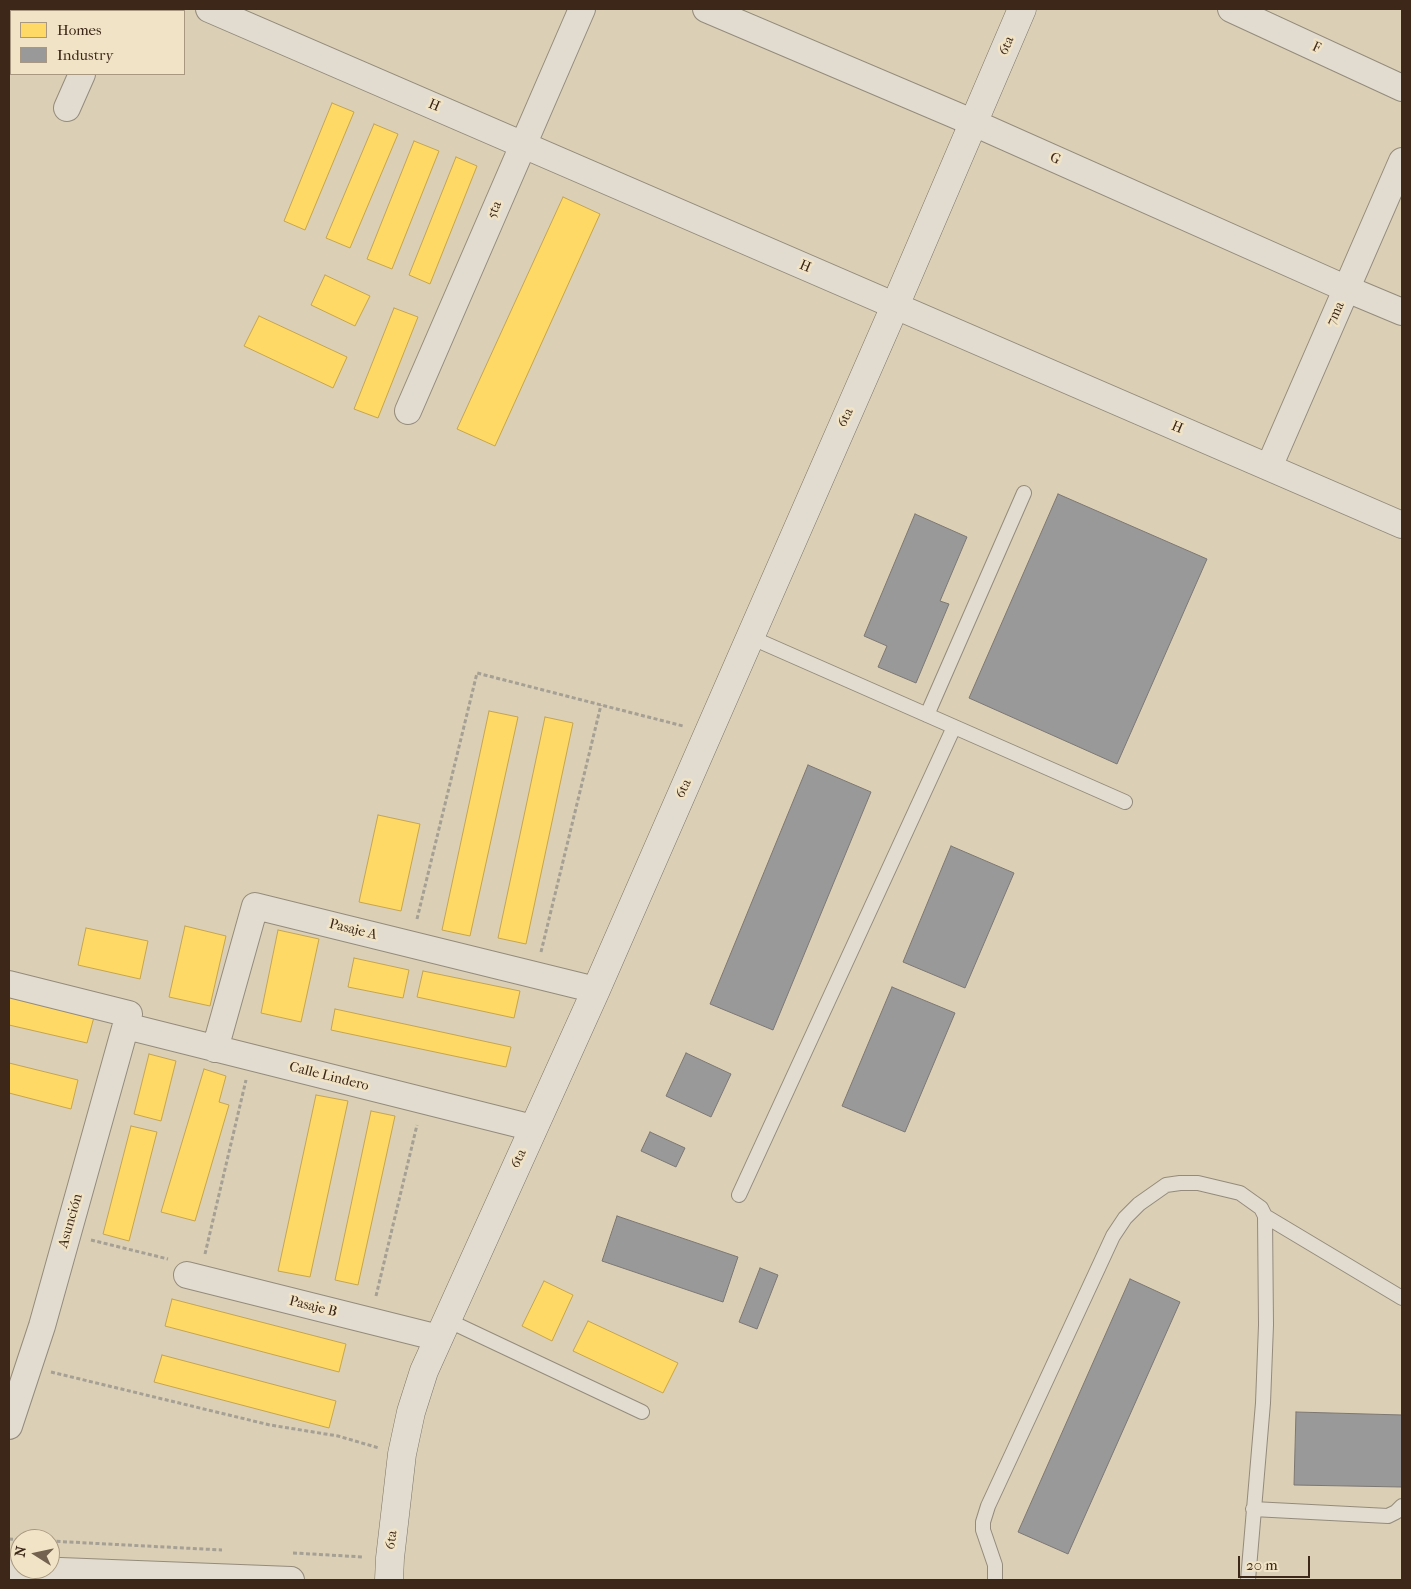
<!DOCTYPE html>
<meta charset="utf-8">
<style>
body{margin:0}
#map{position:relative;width:1411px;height:1589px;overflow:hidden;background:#dbd0b6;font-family:"IM FELL French Canon",serif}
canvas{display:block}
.frame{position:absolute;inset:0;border:10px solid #3d2719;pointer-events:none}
.legend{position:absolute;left:10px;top:10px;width:175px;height:65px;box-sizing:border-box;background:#f1e4c6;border:1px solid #a99881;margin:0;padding:6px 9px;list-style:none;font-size:15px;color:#3d2719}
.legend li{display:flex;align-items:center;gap:10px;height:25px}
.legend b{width:25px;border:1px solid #a99881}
.north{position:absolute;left:10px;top:1529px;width:50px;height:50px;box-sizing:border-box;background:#f1e4c6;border:1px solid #a99881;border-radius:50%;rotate:280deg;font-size:14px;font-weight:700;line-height:20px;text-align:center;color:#3d2719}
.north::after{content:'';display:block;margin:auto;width:18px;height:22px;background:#746250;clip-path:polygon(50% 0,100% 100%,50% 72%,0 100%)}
.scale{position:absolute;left:1238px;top:1556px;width:72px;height:22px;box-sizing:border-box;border:2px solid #3d2719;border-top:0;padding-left:6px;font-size:15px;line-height:18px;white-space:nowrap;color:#3d2719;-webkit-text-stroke:4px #f1e4c6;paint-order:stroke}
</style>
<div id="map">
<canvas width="1411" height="1589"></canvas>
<div class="frame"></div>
<ul class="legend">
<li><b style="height:14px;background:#ffd966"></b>Homes</li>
<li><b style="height:14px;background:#999"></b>Industry</li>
</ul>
<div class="north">N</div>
<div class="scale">20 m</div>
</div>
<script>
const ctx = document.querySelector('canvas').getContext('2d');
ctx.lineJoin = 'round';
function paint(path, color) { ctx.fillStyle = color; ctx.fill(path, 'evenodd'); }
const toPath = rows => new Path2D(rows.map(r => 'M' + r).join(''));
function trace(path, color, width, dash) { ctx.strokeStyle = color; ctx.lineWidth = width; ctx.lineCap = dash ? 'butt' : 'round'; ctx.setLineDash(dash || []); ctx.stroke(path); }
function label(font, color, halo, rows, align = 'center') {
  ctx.font = font + ' "IM FELL French Canon",serif'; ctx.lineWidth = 5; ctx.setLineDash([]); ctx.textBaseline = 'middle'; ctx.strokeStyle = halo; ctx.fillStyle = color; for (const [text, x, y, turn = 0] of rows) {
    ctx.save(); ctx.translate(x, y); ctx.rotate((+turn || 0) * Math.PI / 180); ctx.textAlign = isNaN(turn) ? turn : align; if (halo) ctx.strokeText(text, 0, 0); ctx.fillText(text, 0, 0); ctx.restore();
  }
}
const homes = toPath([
 [332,103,354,112,305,230,284,221,332,103],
 [374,124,398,134,350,248,326,238,374,124],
 [414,141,439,151,392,269,367,259,414,141],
 [456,157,477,166,430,284,409,275,456,157],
 [563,197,600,214,495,446,457,429,563,197],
 [325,275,370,296,355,326,311,305,325,275],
 [394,308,418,317,378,418,354,409,394,308],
 [259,316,347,357,333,388,244,346,259,316],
 [489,711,518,717,470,936,442,930,489,711],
 [545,717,573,723,526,944,498,938,545,717],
 [378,815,420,824,401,911,359,902,378,815],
 [185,926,226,936,210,1006,169,997,185,926],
 [86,928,148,941,140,979,78,965,86,928],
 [278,930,319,939,301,1022,261,1013,278,930],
 [354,958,409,970,403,998,348,987,354,958],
 [423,971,520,991,514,1018,417,997,423,971],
 [9,997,94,1017,87,1043,9,1025,9,997],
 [335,1009,511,1047,506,1067,331,1030,335,1009],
 [149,1054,176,1061,161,1121,134,1114,149,1054],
 [9,1063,78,1080,71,1109,9,1093,9,1063],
 [204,1069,226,1076,219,1102,229,1105,195,1221,161,1212,204,1069],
 [316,1095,348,1101,310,1277,278,1271,316,1095],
 [371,1111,395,1116,358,1285,335,1280,371,1111],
 [131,1126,157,1132,129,1241,103,1234,131,1126],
 [544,1281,573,1295,552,1341,522,1326,544,1281],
 [172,1299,346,1344,339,1372,165,1326,172,1299],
 [588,1321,678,1363,663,1393,573,1351,588,1321],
 [162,1355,336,1401,329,1428,154,1382,162,1355]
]);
paint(homes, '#ffd966');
trace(homes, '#c5a44f', 1);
const industry = toPath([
 [1058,494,1207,559,1117,764,969,698,1058,494],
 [915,514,967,537,940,601,949,604,916,683,878,667,887,646,864,636,915,514],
 [808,765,871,792,773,1030,710,1004,808,765],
 [951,846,1014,873,965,988,903,962,951,846],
 [892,987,955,1013,905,1132,842,1106,892,987],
 [686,1053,731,1074,711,1117,666,1096,686,1053],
 [650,1132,685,1148,676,1167,641,1151,650,1132],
 [617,1216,738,1257,723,1302,602,1261,617,1216],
 [760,1268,778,1275,757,1329,739,1322,760,1268],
 [1130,1279,1180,1302,1068,1554,1018,1532,1130,1279],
 [1296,1412,1402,1415,1402,1487,1294,1485,1296,1412]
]);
paint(industry, '#999');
trace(industry, '#7d7773', 1);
const lane = toPath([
 [750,637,1125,802],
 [927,715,1024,493],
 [739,1195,954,727],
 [1265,1216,1402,1298],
 [447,1320,642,1412],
 [1253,1509,1388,1516,1396,1512,1402,1506],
 [995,1580,995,1565,983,1530,983,1522,988,1506,1113,1236,1125,1218,1139,1204,1166,1185,1180,1183,1198,1183,1240,1193,1261,1208,1265,1216,1266,1325,1263,1403,1248,1580]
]);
const street = toPath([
 [209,9,1402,525],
 [706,9,974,123,1347,289,1402,312],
 [1231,9,1402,88],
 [110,11,111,9],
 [67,108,82,74],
 [408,411,582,9],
 [1269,467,1402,161],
 [9,984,129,1014,42,1326,9,1426],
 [126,1026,533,1128],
 [215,1049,255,906,596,990],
 [187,1275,439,1338],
 [9,1569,291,1580]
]);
const secondary = toPath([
 [389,1580,390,1558,402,1454,411,1412,424,1371,596,990,895,306,1022,9]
]);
trace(lane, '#948b7b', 16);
trace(street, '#948b7b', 28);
trace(secondary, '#7e7566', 29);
trace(toPath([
 [417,919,477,673,683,726],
 [541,952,601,705],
 [91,1240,168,1259],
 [205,1254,246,1080],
 [376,1296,417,1125],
 [51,1372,270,1425,338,1436,379,1448],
 [9,1539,20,1540],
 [50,1541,222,1550],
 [293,1553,364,1557]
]), '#a59f94', 3, [4, 2.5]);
trace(lane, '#e2dcd0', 14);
trace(street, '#e2dcd0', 26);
trace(secondary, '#e2dcd0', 28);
label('14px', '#3d2719', '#f1e4c6', [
 ["6ta",1007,46,-67],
 ["F",1316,48,25],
 ["H",434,106,23],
 ["G",1055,159,24],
 ["5ta",495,210,-67],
 ["H",805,267,23],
 ["7ma",1336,314,-66],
 ["6ta",846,418,-66],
 ["H",1177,428,23],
 ["6ta",684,789,-66],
 ["Pasaje A",353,930,14],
 ["Calle Lindero",329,1077,14],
 ["6ta",519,1159,-66],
 ["Asunción",71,1221,-74],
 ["Pasaje B",313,1307,14],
 ["6ta",392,1540,-83]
]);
</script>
